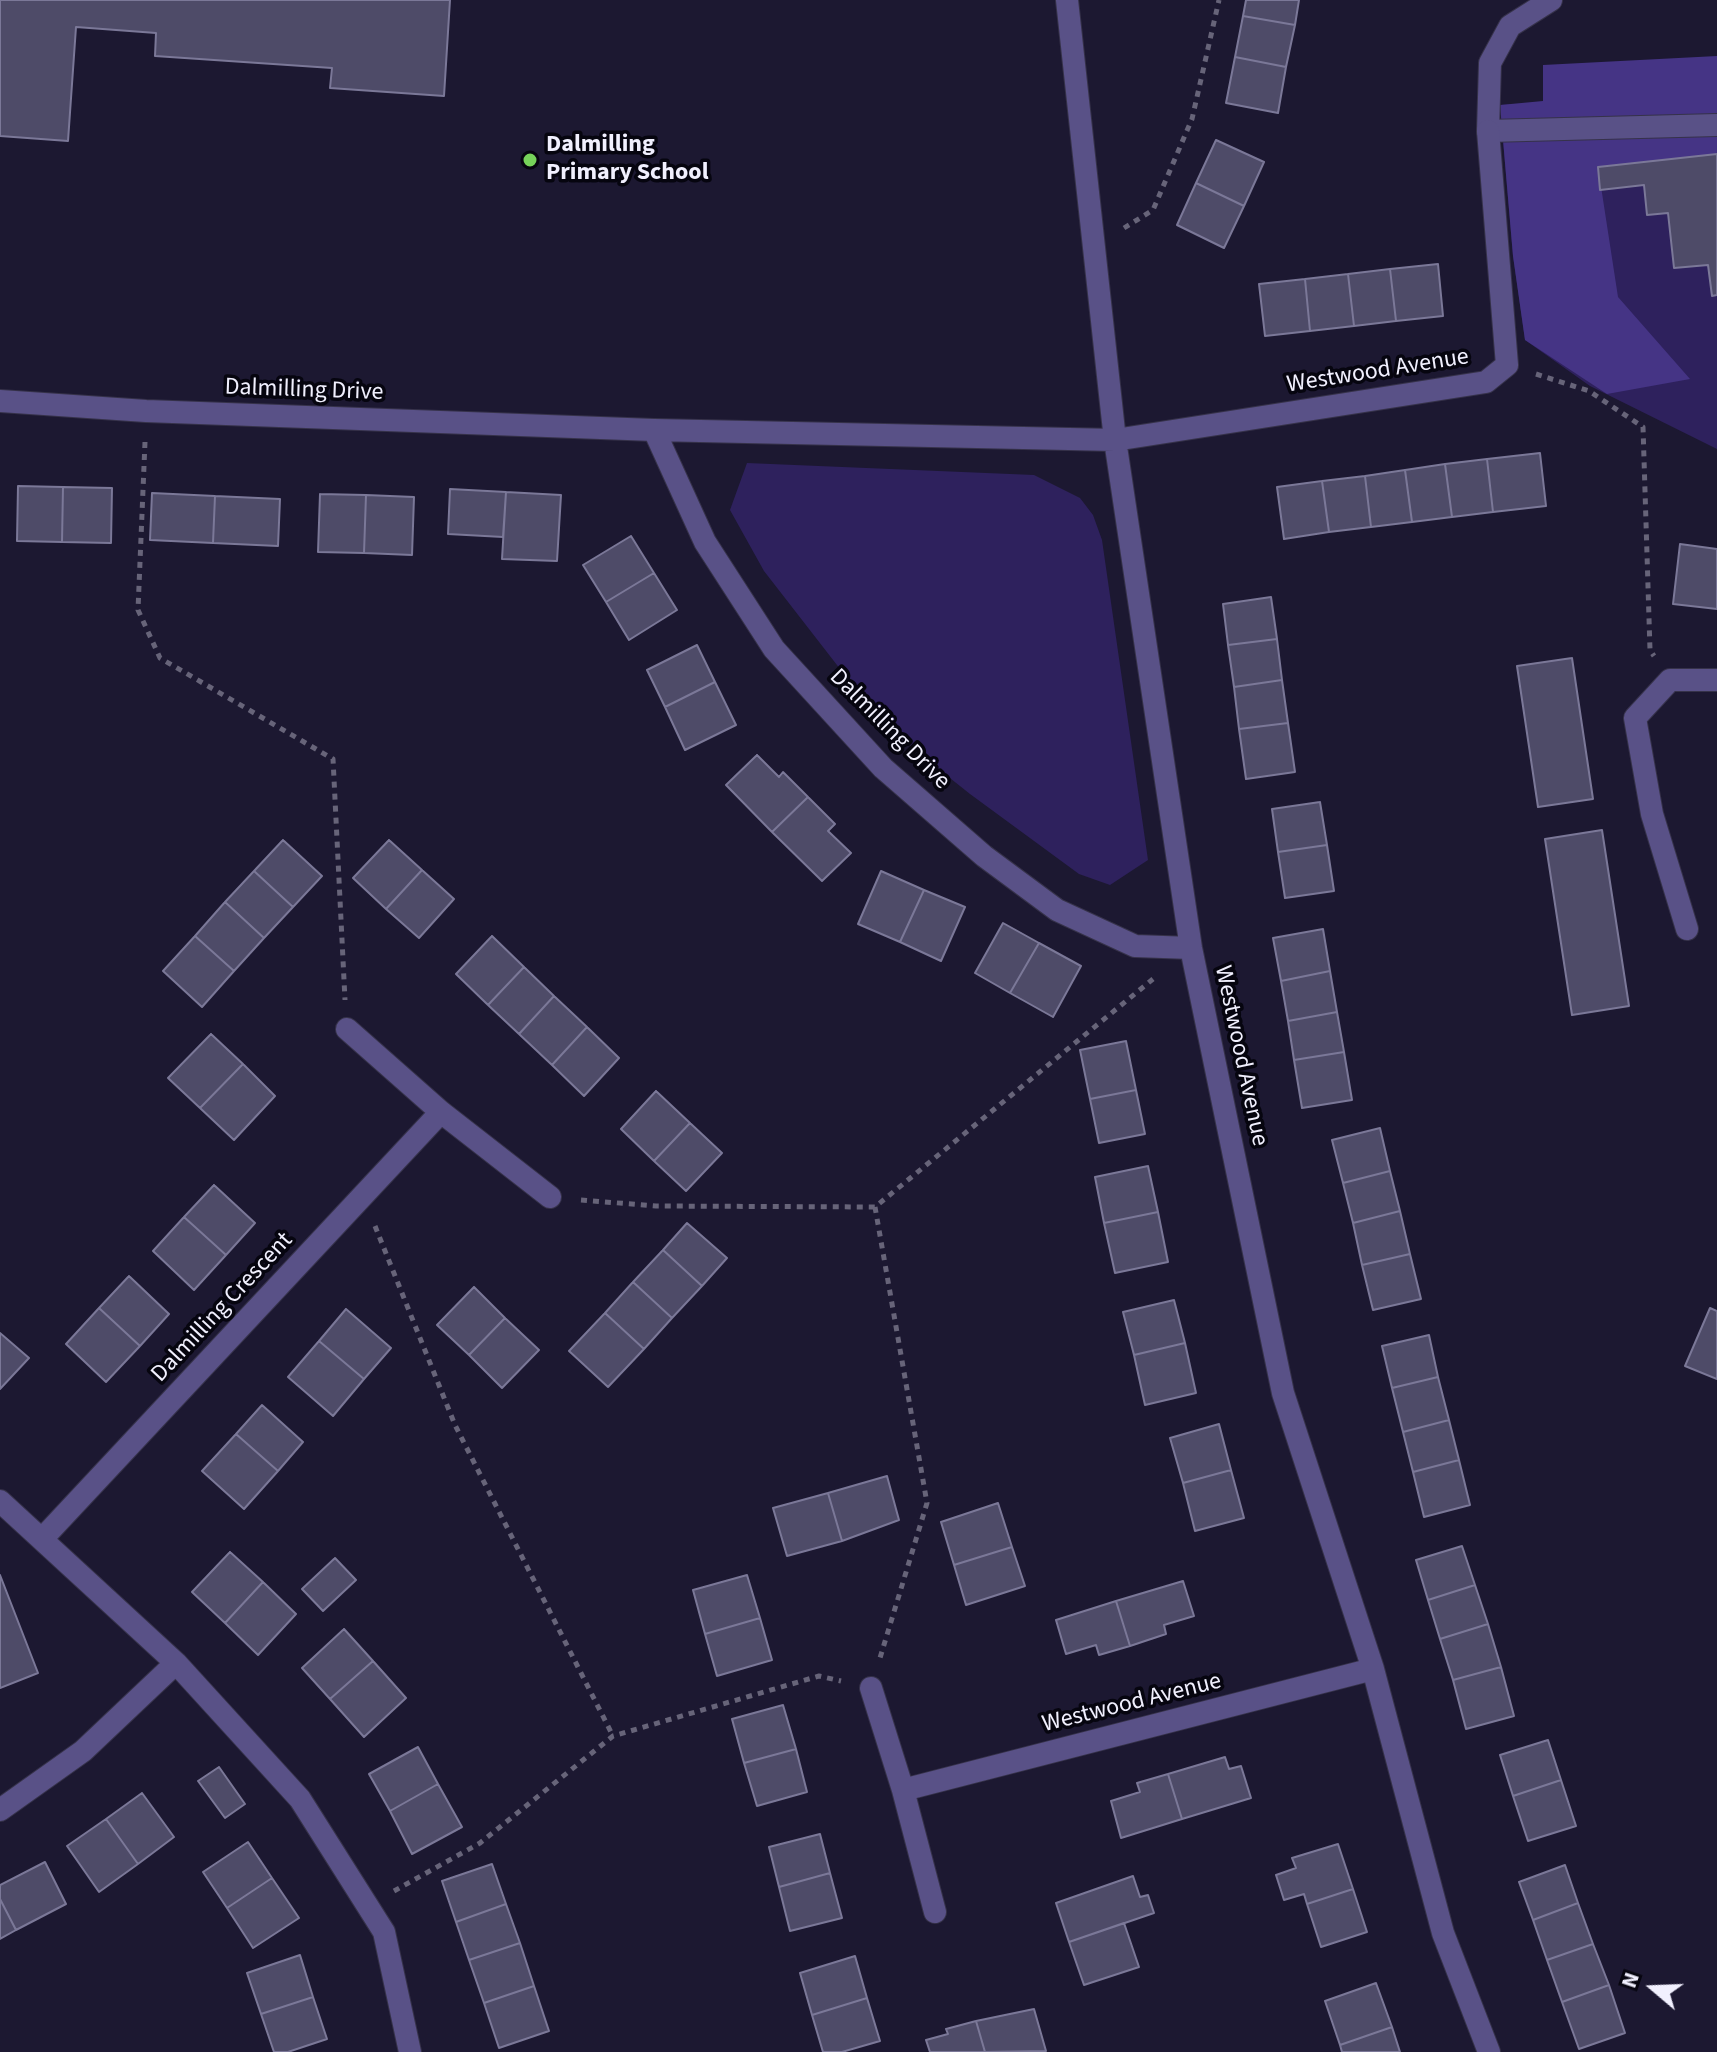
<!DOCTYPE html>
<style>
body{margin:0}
#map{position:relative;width:1717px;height:2052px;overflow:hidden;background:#1c1831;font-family:"Source Sans 3",sans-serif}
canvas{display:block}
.north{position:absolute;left:1613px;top:1948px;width:80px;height:80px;-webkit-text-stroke:6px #06050f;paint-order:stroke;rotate:289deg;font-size:22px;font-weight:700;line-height:32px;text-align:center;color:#f1f0fe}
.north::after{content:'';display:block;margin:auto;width:28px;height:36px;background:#f1f0fe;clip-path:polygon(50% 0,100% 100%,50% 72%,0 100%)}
</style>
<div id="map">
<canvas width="1717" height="2052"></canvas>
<div class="north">N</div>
</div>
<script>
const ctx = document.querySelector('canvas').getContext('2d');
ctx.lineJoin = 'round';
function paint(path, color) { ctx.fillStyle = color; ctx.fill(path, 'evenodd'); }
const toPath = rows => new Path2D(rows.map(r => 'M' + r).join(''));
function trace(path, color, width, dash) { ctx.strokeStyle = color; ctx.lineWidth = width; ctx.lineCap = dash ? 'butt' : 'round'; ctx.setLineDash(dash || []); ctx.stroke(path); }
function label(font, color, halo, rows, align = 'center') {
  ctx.font = font + ' "Source Sans 3",sans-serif'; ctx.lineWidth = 7; ctx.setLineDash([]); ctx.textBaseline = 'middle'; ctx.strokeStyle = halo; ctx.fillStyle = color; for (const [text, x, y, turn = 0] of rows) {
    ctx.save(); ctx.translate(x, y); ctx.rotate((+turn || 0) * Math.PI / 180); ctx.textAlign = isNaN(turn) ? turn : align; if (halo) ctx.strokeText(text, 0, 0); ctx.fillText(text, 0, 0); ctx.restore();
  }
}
paint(toPath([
 [1717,92,1717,449,1590,386,1525,340,1513,256,1500,105],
 [747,463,1034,475,1080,498,1093,515,1102,540,1148,860,1110,885,1079,874,970,794,916,751,868,705,764,571,730,510]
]), '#2e215d');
paint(toPath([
 [1717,56,1717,154,1598,167,1618,297,1690,379,1607,394,1525,340,1513,256,1500,105,1543,101,1543,65]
]), '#453485');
const building = toPath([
 [0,0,450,0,444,96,330,88,332,68,155,56,156,33,76,27,68,141,0,136,0,0],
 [1246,0,1299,0,1295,25,1243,16,1246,0],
 [1243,16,1295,25,1286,67,1235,57,1243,16],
 [1235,57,1286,67,1278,113,1226,103,1235,57],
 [1216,140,1264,162,1244,206,1196,183,1216,140],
 [1717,154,1717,295,1712,296,1708,265,1674,268,1668,213,1647,215,1644,185,1600,190,1598,167,1717,154],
 [1196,183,1244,206,1224,248,1177,225,1196,183],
 [1438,264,1443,316,1396,321,1390,269,1438,264],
 [1390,269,1396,321,1354,326,1348,274,1390,269],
 [1348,274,1354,326,1310,331,1305,279,1348,274],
 [1305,279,1310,331,1265,336,1259,284,1305,279],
 [1540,453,1546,506,1493,512,1487,459,1540,453],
 [1487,459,1493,512,1452,517,1445,464,1487,459],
 [1445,464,1452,517,1412,522,1405,470,1445,464],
 [1405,470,1412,522,1371,527,1365,476,1405,470],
 [1365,476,1371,527,1329,532,1322,481,1365,476],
 [1322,481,1329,532,1284,539,1277,487,1322,481],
 [18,486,63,487,62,542,17,541,18,486],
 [63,487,112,488,111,543,62,542,63,487],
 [450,489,506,492,503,537,448,534,450,489],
 [506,492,561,495,557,561,502,559,506,492],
 [152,493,215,496,213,543,150,540,152,493],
 [320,494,366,495,364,553,318,552,320,494],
 [366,495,414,497,412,555,364,553,366,495],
 [215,496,280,499,278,546,213,543,215,496],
 [631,536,654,573,606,602,583,565,631,536],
 [1680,544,1717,549,1717,609,1673,604,1680,544],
 [654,573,677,610,629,640,606,602,654,573],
 [1271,597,1277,639,1228,645,1223,604,1271,597],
 [1277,639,1282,680,1234,687,1228,645,1277,639],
 [697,645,715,682,665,707,647,670,697,645],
 [1572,658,1593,799,1538,807,1517,666,1572,658],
 [1282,680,1288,723,1239,729,1234,687,1282,680],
 [715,682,736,725,685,750,665,707,715,682],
 [1288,723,1295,772,1246,779,1239,729,1288,723],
 [757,755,779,777,783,772,808,797,772,832,726,785,757,755],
 [808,797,835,824,828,831,851,853,822,881,772,832,808,797],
 [1320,802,1327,845,1278,852,1272,809,1320,802],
 [1602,830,1629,1006,1572,1015,1545,839,1602,830],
 [283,840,322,876,293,907,254,871,283,840],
 [389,840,422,870,386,909,353,878,389,840],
 [1327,845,1334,891,1285,898,1278,852,1327,845],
 [422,870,454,899,419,938,386,909,422,870],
 [254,871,293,907,264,938,225,902,254,871],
 [881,871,924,890,900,942,858,924,881,871],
 [924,890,965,907,941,961,900,942,924,890],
 [225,902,264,938,234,971,195,936,225,902],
 [1003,923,1039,943,1010,993,975,973,1003,923],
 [1323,929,1330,971,1281,981,1273,938,1323,929],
 [195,936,234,971,202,1007,163,971,195,936],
 [492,936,524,967,488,1005,456,974,492,936],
 [1039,943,1081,966,1053,1017,1010,993,1039,943],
 [524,967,554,996,519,1034,488,1005,524,967],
 [1330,971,1337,1012,1288,1021,1281,981,1330,971],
 [554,996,587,1027,552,1065,519,1034,554,996],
 [1337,1012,1344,1052,1294,1060,1288,1021,1337,1012],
 [587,1027,619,1058,584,1096,552,1065,587,1027],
 [211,1034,243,1064,200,1108,168,1078,211,1034],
 [1126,1041,1136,1090,1090,1099,1080,1050,1126,1041],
 [1344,1052,1352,1100,1302,1108,1294,1060,1344,1052],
 [243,1064,275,1096,234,1140,200,1108,243,1064],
 [1136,1090,1145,1134,1099,1143,1090,1099,1136,1090],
 [656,1091,690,1123,654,1161,621,1129,656,1091],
 [690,1123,722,1153,686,1191,654,1161,690,1123],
 [1380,1128,1390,1171,1343,1183,1332,1140,1380,1128],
 [1148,1166,1158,1212,1104,1223,1095,1177,1148,1166],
 [1390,1171,1400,1211,1353,1223,1343,1183,1390,1171],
 [214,1185,255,1223,226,1255,184,1217,214,1185],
 [1400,1211,1410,1254,1362,1265,1353,1223,1400,1211],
 [1158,1212,1168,1262,1115,1273,1104,1223,1158,1212],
 [184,1217,226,1255,194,1290,153,1251,184,1217],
 [687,1223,727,1258,702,1286,663,1250,687,1223],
 [663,1250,702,1286,672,1318,633,1282,663,1250],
 [1410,1254,1421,1299,1373,1310,1362,1265,1410,1254],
 [129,1276,169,1314,140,1346,99,1308,129,1276],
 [633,1282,672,1318,644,1349,605,1313,633,1282],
 [474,1287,505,1318,469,1355,437,1325,474,1287],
 [1174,1300,1185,1343,1134,1355,1123,1312,1174,1300],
 [99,1308,140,1346,106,1382,66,1344,99,1308],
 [1710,1308,1717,1311,1717,1379,1685,1366,1710,1308],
 [346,1309,391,1348,364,1379,319,1341,346,1309],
 [605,1313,644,1349,608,1387,569,1351,605,1313],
 [505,1318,539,1350,502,1388,469,1355,505,1318],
 [0,1333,29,1358,0,1389,0,1333],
 [1429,1335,1438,1377,1392,1388,1382,1346,1429,1335],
 [319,1341,364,1379,333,1416,288,1377,319,1341],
 [1185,1343,1196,1393,1145,1405,1134,1355,1185,1343],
 [1438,1377,1449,1420,1403,1432,1392,1388,1438,1377],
 [262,1405,303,1442,278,1471,236,1434,262,1405],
 [1449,1420,1459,1460,1413,1472,1403,1432,1449,1420],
 [1219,1424,1231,1470,1183,1483,1170,1438,1219,1424],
 [236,1434,278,1471,244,1509,202,1471,236,1434],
 [1459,1460,1470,1505,1424,1517,1413,1472,1459,1460],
 [1231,1470,1244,1518,1195,1531,1183,1483,1231,1470],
 [887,1476,899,1520,842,1541,828,1493,887,1476],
 [828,1493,842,1541,787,1556,773,1508,828,1493],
 [998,1503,1012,1547,954,1565,941,1522,998,1503],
 [1462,1546,1475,1585,1428,1600,1416,1560,1462,1546],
 [1012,1547,1025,1586,966,1605,954,1565,1012,1547],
 [230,1552,263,1582,225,1623,192,1592,230,1552],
 [335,1558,356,1580,323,1611,302,1589,335,1558],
 [0,1575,38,1673,0,1688,0,1575],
 [747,1575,760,1618,705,1634,693,1590,747,1575],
 [1183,1581,1194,1616,1164,1625,1166,1634,1130,1646,1116,1601,1183,1581],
 [263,1582,296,1614,258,1655,225,1623,263,1582],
 [1475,1585,1488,1624,1440,1639,1428,1600,1475,1585],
 [1116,1601,1130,1646,1099,1655,1096,1645,1066,1654,1056,1620,1116,1601],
 [760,1618,772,1660,717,1676,705,1634,760,1618],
 [1488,1624,1501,1667,1453,1680,1440,1639,1488,1624],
 [344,1629,373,1661,330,1699,302,1668,344,1629],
 [373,1661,406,1698,364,1737,330,1699,373,1661],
 [1501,1667,1514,1716,1466,1729,1453,1680,1501,1667],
 [783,1705,796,1749,744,1763,732,1719,783,1705],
 [1548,1740,1561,1780,1513,1796,1500,1755,1548,1740],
 [418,1747,438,1784,390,1811,369,1774,418,1747],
 [796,1749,807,1792,757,1806,744,1763,796,1749],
 [1225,1757,1229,1769,1241,1766,1251,1798,1182,1819,1168,1774,1225,1757],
 [219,1767,245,1804,225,1818,198,1781,219,1767],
 [1168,1774,1182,1819,1121,1838,1111,1801,1140,1792,1137,1783,1168,1774],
 [1561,1780,1576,1826,1528,1841,1513,1796,1561,1780],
 [438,1784,462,1827,412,1854,390,1811,438,1784],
 [142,1793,174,1837,138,1864,106,1819,142,1793],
 [106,1819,138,1864,99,1892,67,1846,106,1819],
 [820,1834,830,1873,779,1887,769,1847,820,1834],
 [248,1842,272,1878,227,1908,203,1872,248,1842],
 [1338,1844,1353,1889,1307,1904,1304,1894,1284,1900,1276,1875,1296,1868,1292,1858,1338,1844],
 [45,1862,66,1904,16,1930,0,1899,0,1885,45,1862],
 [492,1864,506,1904,456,1922,442,1881,492,1864],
 [1565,1865,1578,1903,1533,1920,1519,1882,1565,1865],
 [830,1873,842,1918,790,1931,779,1887,830,1873],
 [1133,1876,1140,1897,1148,1895,1154,1913,1069,1942,1056,1903,1133,1876],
 [272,1878,299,1918,253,1948,227,1908,272,1878],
 [1353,1889,1367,1932,1321,1947,1307,1904,1353,1889],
 [0,1899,16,1930,0,1939,0,1899],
 [1578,1903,1593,1944,1547,1960,1533,1920,1578,1903],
 [506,1904,520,1943,469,1960,456,1922,506,1904],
 [1124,1923,1139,1967,1084,1985,1069,1942,1124,1923],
 [520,1943,534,1986,484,2003,469,1960,520,1943],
 [1593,1944,1609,1985,1562,2002,1547,1960,1593,1944],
 [300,1955,313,1997,261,2014,247,1973,300,1955],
 [855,1956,867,1998,812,2015,800,1973,855,1956],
 [1376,1983,1392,2027,1340,2045,1325,2001,1376,1983],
 [1609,1985,1625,2033,1579,2049,1562,2002,1609,1985],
 [534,1986,549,2031,499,2048,484,2003,534,1986],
 [313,1997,327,2039,288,2052,274,2052,261,2014,313,1997],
 [867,1998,880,2041,842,2052,823,2052,812,2015,867,1998],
 [1034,2009,1046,2051,985,2052,976,2021,1034,2009],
 [976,2021,985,2052,930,2052,926,2040,948,2034,946,2029,976,2021],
 [1392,2027,1400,2052,1342,2052,1340,2045,1392,2027]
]);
paint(building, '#4e4b68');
trace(building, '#7b7898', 2);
const service = toPath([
 [1551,0,1510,26,1490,63,1488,131,1717,125]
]);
const minor = toPath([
 [1067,0,1115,440,1191,948,1283,1393,1373,1669,1443,1933,1489,2052],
 [0,401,146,411,654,430,1115,440,1486,382,1507,365,1488,131],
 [654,430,705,542,774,649,883,768,984,856,1057,910,1135,946,1191,948],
 [1687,929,1652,814,1635,718,1670,680,1717,680],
 [347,1029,441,1112,550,1197],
 [0,1501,176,1663,300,1799,384,1932,410,2052],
 [42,1539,441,1112],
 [871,1688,903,1790,1373,1669],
 [903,1790,935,1912],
 [0,1810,83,1751,176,1663]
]);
trace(service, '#36324a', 24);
trace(minor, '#36324a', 24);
trace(toPath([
 [1124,228,1153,210,1192,119,1219,0],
 [1536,374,1589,391,1643,427,1650,650,1654,656],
 [145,442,138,610,160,658,333,759,345,1000],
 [581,1200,656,1206,875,1207,1153,979],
 [875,1207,927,1503,880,1658],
 [375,1226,455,1425,613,1736],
 [394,1891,480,1843,613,1736,819,1676,841,1681]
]), '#676479', 5, [6, 6]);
trace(service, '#595187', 22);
trace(minor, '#595187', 22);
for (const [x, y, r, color] of [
 [530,160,8,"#76d25a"]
]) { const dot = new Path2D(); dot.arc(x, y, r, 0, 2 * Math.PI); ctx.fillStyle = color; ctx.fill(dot); trace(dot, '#06050f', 3); }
label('bold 24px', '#f1f0fe', '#06050f', [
 ["Dalmilling",546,146],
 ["Primary School",546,174]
], 'left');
label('24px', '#f1f0fe', '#06050f', [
 ["Westwood Avenue",1378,372,-9],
 ["Dalmilling Drive",304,391,2],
 ["Dalmilling Drive",889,730,45],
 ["Westwood Avenue",1240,1056,78],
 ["Dalmilling Crescent",223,1308,-47],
 ["Westwood Avenue",1132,1704,-14]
]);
</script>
